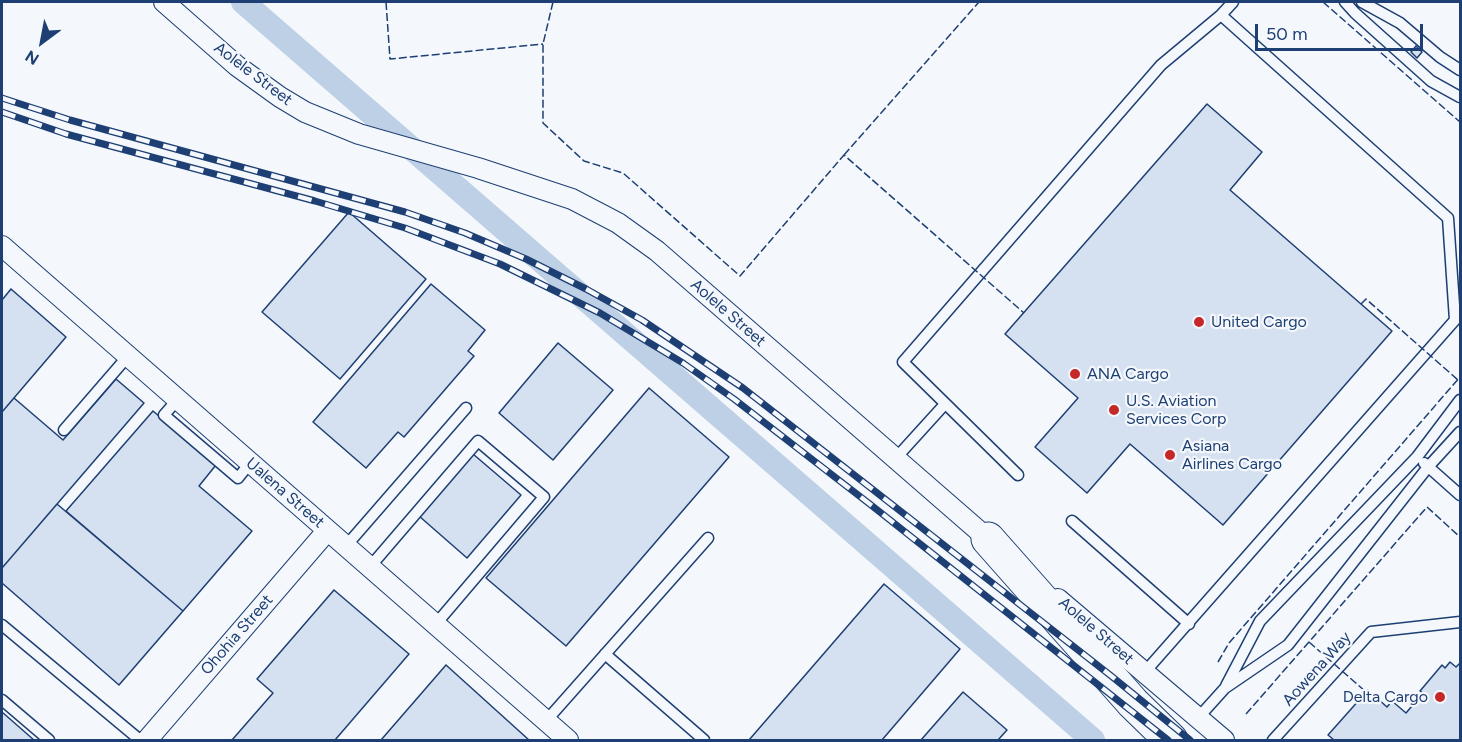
<!DOCTYPE html>
<style>
body{margin:0}
#map{position:relative;width:1462px;height:742px;overflow:hidden;background:#f4f7fb;font-family:Figtree,sans-serif}
canvas{display:block}
.frame{position:absolute;inset:0;border:3px solid #1d3f73;pointer-events:none}
.north{position:absolute;left:12px;top:12px;width:60px;height:60px;-webkit-text-stroke:4px #f4f7fb;paint-order:stroke;rotate:212deg;font-size:16px;font-weight:700;line-height:24px;text-align:center;color:#1d3f73}
.north::after{content:'';display:block;margin:auto;width:21px;height:27px;background:#1d3f73;clip-path:polygon(50% 0,100% 100%,50% 72%,0 100%)}
.scale{position:absolute;left:1255px;top:24px;width:168px;height:27px;box-sizing:border-box;border:3px solid #1d3f73;border-top:0;padding-left:8px;font-size:18px;line-height:21px;white-space:nowrap;color:#1d3f73;-webkit-text-stroke:4px #f4f7fb;paint-order:stroke}
</style>
<div id="map">
<canvas width="1462" height="742"></canvas>
<div class="frame"></div>
<div class="north">N</div>
<div class="scale">50 m</div>
</div>
<script>
const ctx = document.querySelector('canvas').getContext('2d');
ctx.lineJoin = 'round';
const toPath = rows => new Path2D(rows.map(r => 'M' + r).join(''));
function trace(path, color, width, dash) { ctx.strokeStyle = color; ctx.lineWidth = width; ctx.lineCap = dash ? 'butt' : 'round'; ctx.setLineDash(dash || []); ctx.stroke(path); }
function paint(path, color) { ctx.fillStyle = color; ctx.fill(path, 'evenodd'); }
function label(font, color, halo, rows, align = 'center') {
  ctx.font = font + ' Figtree,sans-serif'; ctx.lineWidth = 4.5; ctx.setLineDash([]); ctx.textBaseline = 'middle'; ctx.strokeStyle = halo; ctx.fillStyle = color; for (const [text, x, y, turn = 0] of rows) {
    ctx.save(); ctx.translate(x, y); ctx.rotate((+turn || 0) * Math.PI / 180); ctx.textAlign = isNaN(turn) ? turn : align; if (halo) ctx.strokeText(text, 0, 0); ctx.fillText(text, 0, 0); ctx.restore();
  }
}
trace(toPath([
 [243,2,1093,740]
]), '#bed0e5', 24);
const building = toPath([
 [1416,46,1422,52,1417,58,1411,52,1416,46],
 [1207,104,1262,152,1230,190,1392,331,1223,525,1130,444,1087,493,1035,447,1078,398,1005,334,1207,104],
 [349,212,426,279,340,379,262,312,349,212],
 [431,284,485,330,468,351,474,356,404,437,398,432,366,468,313,422,431,284],
 [11,289,66,337,2,412,2,300,11,289],
 [558,343,613,390,553,460,499,413,558,343],
 [116,379,144,403,2,568,2,412,14,398,63,440,116,379],
 [649,388,729,457,566,646,486,578,649,388],
 [153,411,216,465,199,486,252,531,183,611,66,511,153,411],
 [473,454,521,495,467,558,419,516,473,454],
 [57,504,183,611,119,685,2,583,2,568,57,504],
 [884,584,960,649,882,740,749,740,884,584],
 [334,590,409,654,335,740,232,740,273,693,257,679,334,590],
 [1450,662,1456,667,1459,664,1460,665,1460,740,1334,740,1328,735,1368,690,1387,707,1392,701,1406,713,1423,693,1420,691,1442,665,1445,668,1450,662],
 [446,665,529,740,381,740,446,665],
 [963,692,1007,730,998,740,921,740,963,692],
 [2,712,34,740,2,740,2,712]
]);
paint(building, '#d5e0f0');
trace(building, '#1d3f73', 1.5);
const lane = toPath([
 [1345,2,1355,13,1431,81,1460,97],
 [1362,2,1400,23,1440,57,1460,70],
 [178,399,164,415,238,478,250,463],
 [64,430,128,356],
 [896,458,945,404],
 [1424,463,1460,495],
 [1018,475,903,362,1161,65,1221,15,1233,2],
 [1072,521,1189,624],
 [346,546,466,408],
 [369,568,478,441,544,497,435,625],
 [2,625,140,740],
 [605,654,704,740],
 [1144,673,1455,320,1448,218,1221,15],
 [1226,686,1260,621,1417,457,1460,400],
 [2,700,49,740],
 [1198,718,1225,688,1288,645,1428,467,1460,432],
 [546,721,708,538],
 [1273,740,1371,632,1460,622]
]);
const street = toPath([
 [164,2,237,66,280,97,305,112,359,134,478,168,572,199,618,223,657,251,995,545],
 [2,246,568,740],
 [1058,599,1224,740],
 [147,740,327,531]
]);
const highway = toPath([
 [988,539,1133,703,1171,740]
]);
trace(lane, '#1d3f73', 13);
trace(street, '#1d3f73', 22);
trace(highway, '#1d3f73', 35);
trace(lane, '#f4f7fb', 10);
trace(street, '#f4f7fb', 20);
trace(highway, '#f4f7fb', 33);
const rail = toPath([
 [2,98,70,120,405,212,465,233,526,259,586,289,642,320,743,388,1110,675,1190,740],
 [2,112,66,134,315,201,405,228,500,264,600,313,683,363,734,399,871,505,1168,740]
]);
trace(rail, '#1d3f73', 7);
trace(rail, '#f4f7fb', 4.5, [14]);
trace(toPath([
 [386,2,390,59,543,44],
 [553,2,543,44,543,123,584,161,623,173,740,276,844,155,1024,313],
 [1323,2,1460,122],
 [844,155,979,2],
 [1361,304,1366,299,1458,380],
 [1309,642,1366,692],
 [1218,662,1229,643,1460,377],
 [1246,714,1427,507,1460,537]
]), '#1d3f73', 1.5, [8, 3]);
for (const [x, y, r, color] of [
 [1199,322,6,"#c62828"],
 [1075,374,6,"#c62828"],
 [1114,410,6,"#c62828"],
 [1170,455,6,"#c62828"],
 [1440,697,6,"#c62828"]
]) { const dot = new Path2D(); dot.arc(x, y, r, 0, 2 * Math.PI); ctx.fillStyle = color; ctx.fill(dot); trace(dot, '#f4f7fb', 2); }
label('16px', '#1d3f73', '#f4f7fb', [
 ["Aolele Street",253,74,37],
 ["Aolele Street",728,313,41],
 ["Ualena Street",285,493,41],
 ["Aolele Street",1096,631,41],
 ["Ohohia Street",237,635,-49],
 ["Aowena Way",1317,669,-48]
]);
label('16px', '#1d3f73', '#f4f7fb', [
 ["United Cargo",1211,322],
 ["ANA Cargo",1087,374],
 ["U.S. Aviation",1126,401],
 ["Services Corp",1126,419],
 ["Asiana",1182,446],
 ["Airlines Cargo",1182,464],
 ["Delta Cargo",1428,697,"right"]
], 'left');
</script>
